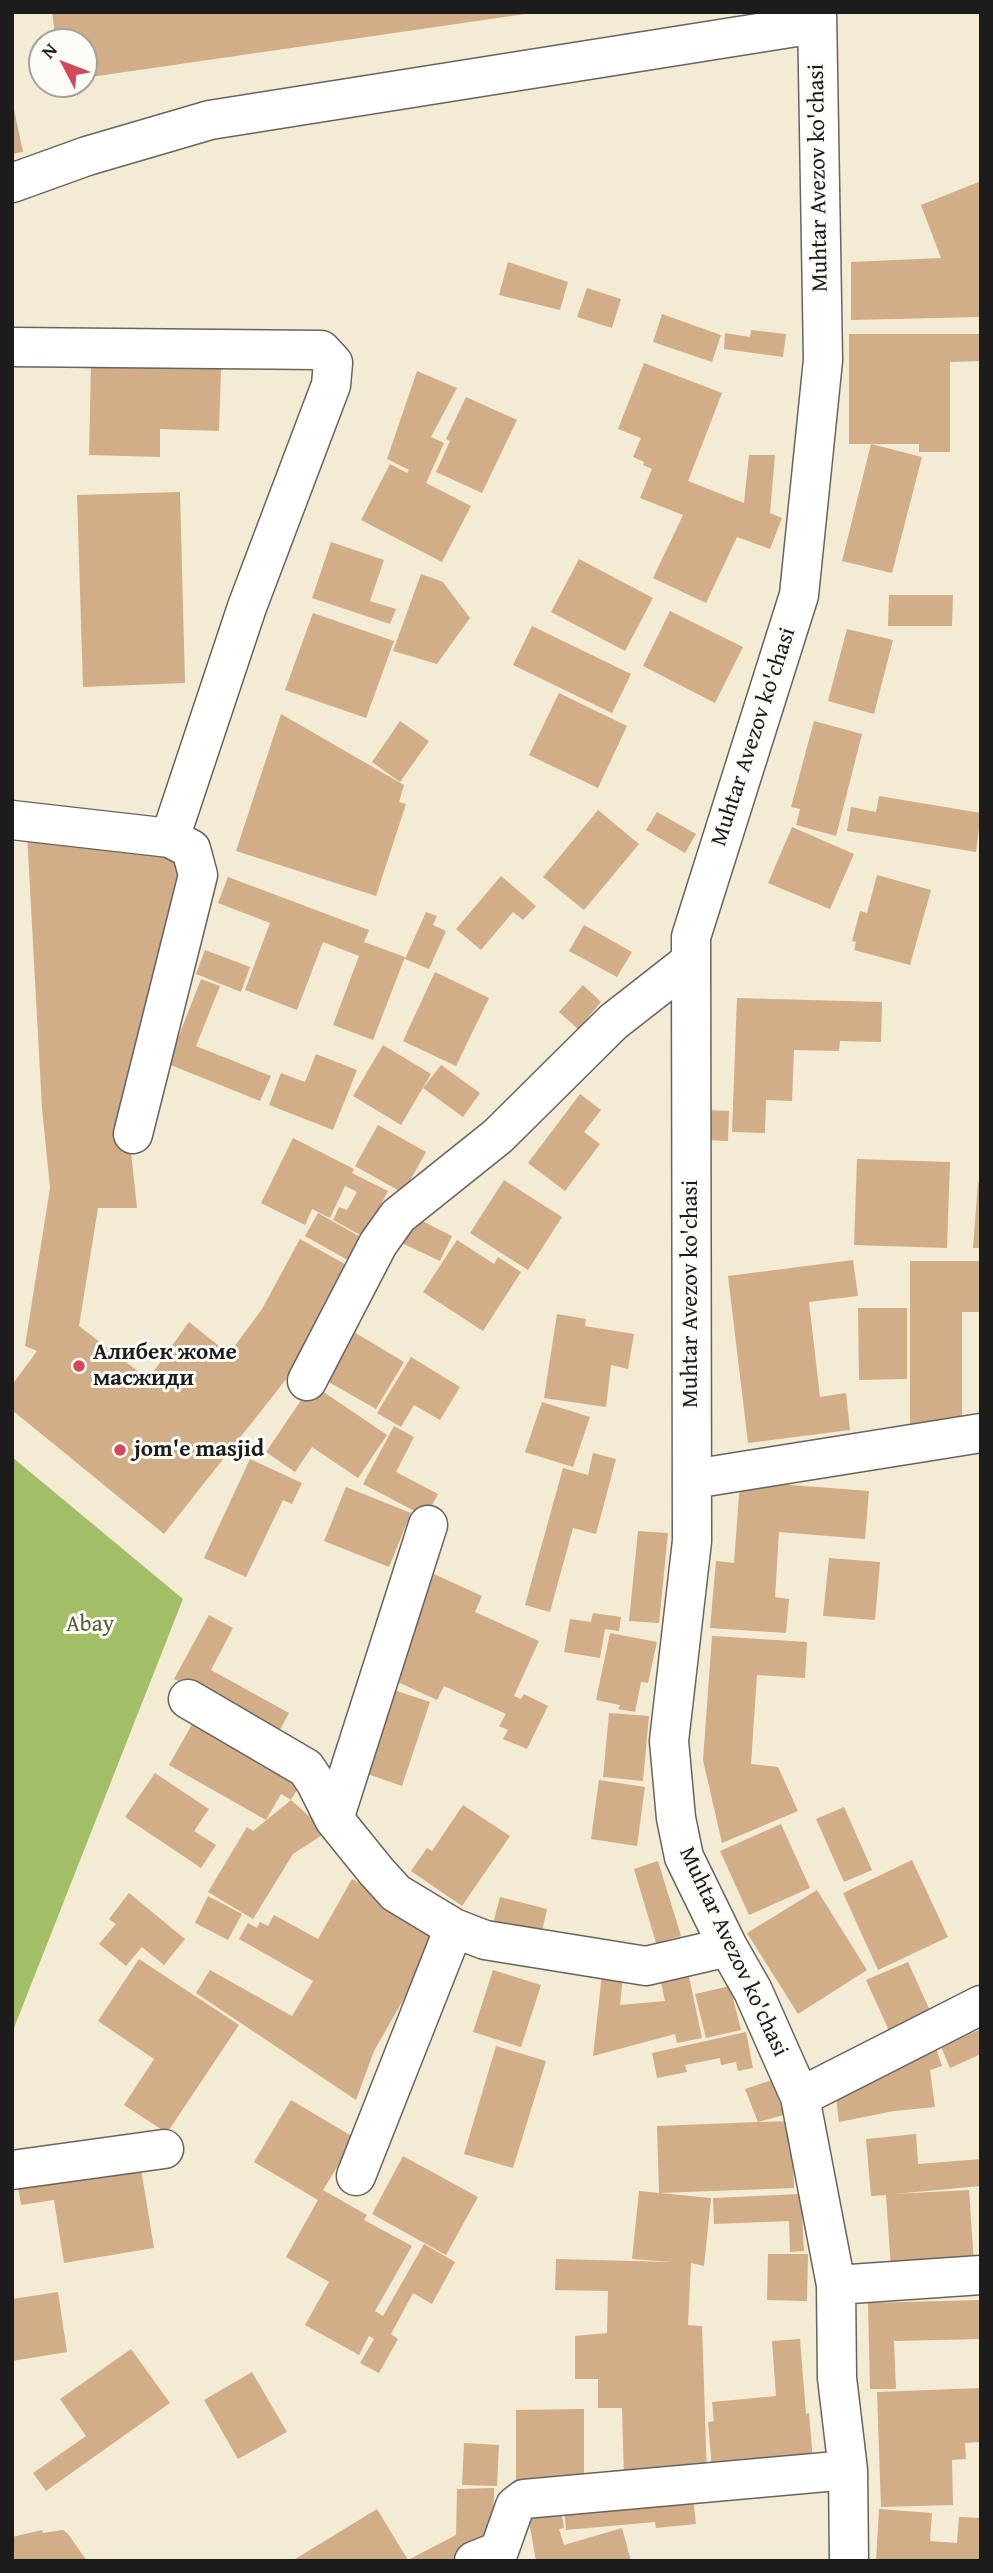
<!DOCTYPE html>
<meta charset="utf-8">
<style>
body{margin:0}
#map{position:relative;width:993px;height:2573px;overflow:hidden;background:#f4ebd5;font-family:"Gentium Book Plus",serif}
canvas{display:block}
.frame{position:absolute;inset:0;border:14px solid #1c1c1c;pointer-events:none}
.north{position:absolute;left:28px;top:28px;width:70px;height:70px;box-sizing:border-box;background:#fdfcf7;border:2px solid #a3a29f;border-radius:50%;rotate:312deg;font-size:19px;font-weight:700;line-height:28px;text-align:center;color:#1c1c1c}
.north::after{content:'';display:block;margin:auto;width:24px;height:32px;background:#d1495b;clip-path:polygon(50% 0,100% 100%,50% 72%,0 100%)}
</style>
<div id="map">
<canvas width="993" height="2573"></canvas>
<div class="frame"></div>
<div class="north">N</div>
</div>
<script>
const ctx = document.querySelector('canvas').getContext('2d');
ctx.lineJoin = 'round';
function paint(path, color) { ctx.fillStyle = color; ctx.fill(path, 'evenodd'); }
const toPath = rows => new Path2D(rows.map(r => 'M' + r).join(''));
function trace(path, color, width, dash) { ctx.strokeStyle = color; ctx.lineWidth = width; ctx.lineCap = dash ? 'butt' : 'round'; ctx.setLineDash(dash || []); ctx.stroke(path); }
function label(font, color, halo, rows, align = 'center') {
  ctx.font = font + ' "Gentium Book Plus",serif'; ctx.lineWidth = 6; ctx.setLineDash([]); ctx.textBaseline = 'middle'; ctx.strokeStyle = halo; ctx.fillStyle = color; for (const [text, x, y, turn = 0] of rows) {
    ctx.save(); ctx.translate(x, y); ctx.rotate((+turn || 0) * Math.PI / 180); ctx.textAlign = isNaN(turn) ? turn : align; if (halo) ctx.strokeText(text, 0, 0); ctx.fillText(text, 0, 0); ctx.restore();
  }
}
paint(toPath([
 [12,1457,183,1599,12,2033]
]), '#a2bf67');
paint(toPath([
 [52,12,525,12,525,14,84,78,84,42,56,42],
 [12,100,23,152,12,154],
 [981,181,981,317,851,320,851,262,941,258,921,205],
 [508,262,568,282,560,310,499,295],
 [587,288,621,299,612,328,577,317],
 [662,314,721,335,712,362,653,342],
 [751,330,786,334,783,357,724,349,725,333,750,337],
 [849,334,981,334,981,361,950,362,950,452,919,452,919,444,849,444],
 [644,363,722,393,688,481,744,503,749,455,775,455,770,513,782,518,770,549,737,537,706,603,653,578,683,515,640,498,652,469,643,465,644,462,633,457,641,438,618,429],
 [91,365,221,369,219,431,160,429,160,457,89,455],
 [417,371,457,388,431,437,444,443,426,483,471,506,442,562,361,520,390,464,407,473,409,470,387,459],
 [466,397,517,420,482,493,436,472,450,441,446,439],
 [871,444,922,457,892,573,842,561],
 [180,492,185,683,83,687,77,495],
 [331,542,384,560,370,601,396,609,390,624,312,598],
 [579,559,653,598,625,651,551,612],
 [421,574,443,582,470,618,437,664,393,651],
 [889,595,953,595,952,626,888,626],
 [670,611,743,647,715,703,643,666],
 [313,613,394,641,366,718,285,690],
 [532,626,631,674,612,713,513,665],
 [847,629,893,640,874,714,828,701],
 [559,693,627,726,598,788,529,755],
 [281,714,404,785,399,802,406,804,376,896,236,851],
 [400,721,429,741,400,782,372,762],
 [814,721,862,734,836,836,796,825,800,809,791,807],
 [879,796,981,813,976,852,847,831,851,807,876,812],
 [598,810,639,844,584,910,543,877],
 [657,812,696,834,685,853,646,830],
 [792,827,854,854,830,909,768,883],
 [27,834,183,857,126,1106,137,1208,98,1208,79,1326,148,1379,189,1322,229,1354,262,1309,300,1239,352,1268,317,1340,164,1534,12,1410,12,1385,37,1351,25,1346,50,1188,42,1108],
 [877,875,931,890,910,965,854,950,856,942,852,941,860,911,867,913],
 [501,876,536,906,523,920,513,912,481,950,456,929],
 [228,877,369,930,364,942,405,957,373,1040,333,1025,359,956,323,942,297,1010,245,990,270,923,218,903],
 [426,912,437,916,433,925,446,931,429,969,405,959],
 [584,925,632,952,617,977,569,951],
 [205,950,250,967,241,992,196,974],
 [435,972,489,998,456,1066,403,1041],
 [201,979,220,986,196,1046,271,1076,260,1101,168,1064],
 [583,985,601,1002,578,1029,559,1012],
 [737,998,882,1002,881,1042,840,1041,839,1051,794,1050,792,1101,766,1100,765,1133,732,1132],
 [383,1045,431,1074,401,1125,353,1096],
 [316,1054,357,1070,333,1130,269,1105,281,1073,305,1082],
 [441,1065,480,1093,463,1117,423,1088],
 [580,1094,601,1110,584,1132,600,1144,565,1191,528,1163],
 [707,1110,729,1111,728,1141,705,1140],
 [378,1125,426,1152,403,1193,355,1166],
 [293,1138,354,1169,352,1173,388,1191,364,1237,333,1220,339,1207,347,1210,357,1192,345,1186,330,1218,312,1209,305,1225,261,1203],
 [857,1159,950,1162,947,1248,854,1245],
 [504,1180,562,1217,528,1270,470,1233],
 [978,1183,981,1184,981,1248,973,1248],
 [404,1212,452,1236,440,1261,391,1238],
 [318,1213,366,1240,353,1263,305,1236],
 [457,1240,494,1264,498,1257,521,1272,483,1331,423,1292],
 [853,1260,858,1296,809,1302,820,1397,846,1393,850,1430,748,1443,728,1276],
 [910,1261,981,1261,981,1312,962,1312,962,1424,910,1424],
 [858,1308,907,1308,907,1379,859,1380],
 [557,1314,586,1319,585,1326,634,1334,628,1369,611,1365,606,1407,544,1398],
 [349,1329,404,1362,376,1409,320,1377],
 [411,1357,460,1387,440,1420,414,1405,401,1427,377,1413],
 [312,1384,387,1435,358,1478,312,1447,295,1472,266,1452],
 [542,1402,590,1417,573,1467,525,1452],
 [394,1426,414,1437,396,1472,438,1494,426,1517,363,1484],
 [593,1453,616,1459,596,1534,573,1528,550,1612,525,1605,563,1468,588,1475],
 [250,1459,302,1483,292,1504,283,1500,246,1577,204,1558],
 [740,1481,869,1491,865,1539,779,1532,775,1597,789,1599,786,1633,710,1628,716,1561,734,1563],
 [346,1487,411,1513,389,1567,324,1541],
 [638,1531,668,1533,659,1623,629,1621],
 [829,1558,880,1562,875,1620,823,1616],
 [434,1574,482,1596,475,1612,539,1641,514,1696,521,1699,524,1694,548,1706,527,1749,503,1739,508,1730,499,1726,506,1714,444,1686,437,1700,387,1677],
 [593,1613,621,1617,619,1631,605,1629,600,1658,564,1652,570,1619,591,1622],
 [209,1615,233,1628,211,1670,289,1713,277,1735,174,1679],
 [610,1633,657,1642,648,1683,641,1682,635,1712,618,1709,620,1705,596,1700],
 [712,1636,807,1642,805,1678,757,1675,751,1764,778,1767,798,1811,722,1843,703,1760],
 [391,1689,430,1702,402,1786,362,1772],
 [199,1712,306,1774,291,1800,327,1832,293,1854,253,1919,208,1892,247,1827,253,1831,291,1800,281,1794,266,1820,169,1765],
 [609,1713,649,1716,643,1781,603,1777],
 [155,1773,209,1809,194,1831,216,1845,201,1868,125,1817],
 [599,1780,645,1787,637,1846,591,1839],
 [463,1805,510,1836,462,1906,411,1871,427,1848,432,1851],
 [844,1807,872,1870,844,1882,816,1819],
 [781,1824,810,1888,749,1915,720,1851],
 [912,1860,948,1937,878,1970,843,1893],
 [658,1861,681,1936,656,1943,634,1869],
 [352,1879,443,1930,374,2051,356,2100,196,1993,210,1970,292,2016,313,1981,239,1939,248,1923,257,1928,260,1922,268,1926,274,1915,318,1939],
 [817,1890,867,1970,798,2014,747,1933],
 [129,1893,185,1939,164,1965,142,1947,126,1966,99,1944,116,1924,109,1919],
 [208,1896,242,1914,228,1940,195,1923],
 [500,1897,547,1909,541,1936,493,1924],
 [139,1959,239,2025,167,2133,124,2105,154,2059,98,2021],
 [908,1962,932,2015,890,2033,866,1980],
 [493,1970,541,1985,521,2047,473,2032],
 [688,1972,702,2038,677,2043,675,2034,593,2056,602,1974,623,1975,620,2005,665,2001,660,1978],
 [730,1986,741,2030,706,2038,695,1994],
 [981,2029,981,2054,950,2068,941,2047],
 [746,2032,753,2068,738,2071,736,2062,721,2065,720,2058,685,2065,687,2072,657,2078,652,2053],
 [934,2042,942,2066,930,2070,935,2107,894,2111,839,2122,835,2090],
 [496,2046,546,2061,513,2168,464,2154],
 [772,2080,784,2115,758,2122,792,2121,794,2188,659,2193,711,2198,704,2266,691,2263,688,2325,702,2326,707,2476,624,2479,622,2408,598,2408,598,2379,575,2379,575,2336,607,2333,608,2291,555,2290,556,2259,673,2262,632,2259,639,2191,659,2193,657,2126,758,2122,745,2089],
 [291,2100,355,2138,323,2190,367,2215,364,2220,412,2246,375,2311,383,2316,424,2244,455,2262,432,2304,413,2293,391,2334,398,2339,379,2373,360,2363,374,2339,369,2336,359,2355,305,2325,329,2282,286,2257,318,2200,254,2162],
 [916,2134,918,2164,981,2159,981,2186,894,2194,969,2190,974,2263,891,2269,886,2195,871,2196,866,2139],
 [403,2156,478,2197,446,2255,372,2214],
 [140,2163,154,2248,64,2263,54,2200,21,2205,16,2175],
 [801,2194,804,2251,790,2252,789,2221,714,2224,713,2198],
 [768,2254,808,2254,807,2301,767,2300],
 [58,2292,67,2352,12,2361,12,2299],
 [981,2300,981,2339,894,2341,896,2389,870,2389,868,2303],
 [800,2339,806,2414,809,2413,813,2461,712,2469,708,2422,714,2421,712,2402,776,2396,772,2341],
 [131,2349,170,2403,46,2491,33,2473,86,2436,60,2399],
 [252,2372,287,2432,238,2459,204,2400],
 [981,2388,981,2442,965,2443,966,2459,952,2460,953,2505,881,2507,877,2392],
 [584,2409,584,2486,516,2486,516,2410],
 [464,2443,499,2445,497,2486,462,2485],
 [494,2488,493,2550,468,2561,292,2561,377,2509,408,2560,456,2535,457,2489],
 [693,2496,696,2524,656,2528,655,2522,566,2530,564,2508],
 [560,2504,564,2528,559,2529,564,2545,622,2528,631,2561,536,2561,527,2510],
 [879,2509,932,2513,930,2541,957,2543,959,2517,981,2518,981,2561,876,2561],
 [42,2530,43,2533,63,2530,68,2534,87,2561,12,2561,12,2537]
]), '#d1ad88');
const minor = toPath([
 [817,12,823,360,799,595,691,937,692,1541,669,1741,676,1818,684,1857,728,1947,753,1991,800,2097,836,2285,837,2378,848,2470,849,2561],
 [12,183,87,156,210,120,815,24],
 [12,347,321,350,333,363,331,385,247,607,170,838],
 [12,820,170,838,191,849,198,875,133,1134],
 [307,1381,378,1244,398,1216,498,1136,613,1022,691,961],
 [693,1479,981,1433],
 [188,1699,306,1768,316,1783,334,1819,376,1871,396,1893,454,1928,485,1940,646,1966,728,1947],
 [334,1819,428,1525],
 [800,2097,981,2005],
 [12,2170,164,2149],
 [356,2176,454,1928],
 [836,2285,981,2275],
 [474,2561,499,2551,515,2506,524,2499,848,2470]
]);
trace(minor, '#68645d', 41);
trace(minor, '#fff', 38);
for (const [x, y, r, color] of [
 [79,1366,7,"#d1495b"],
 [120,1450,7,"#d1495b"]
]) { const dot = new Path2D(); dot.arc(x, y, r, 0, 2 * Math.PI); ctx.fillStyle = color; ctx.fill(dot); trace(dot, '#fdfcf7', 2.5); }
label('23px', '#1c1c1c', '#fdfcf7', [
 ["Muhtar Avezov ko'chasi",819,178,-91],
 ["Muhtar Avezov ko'chasi",754,737,-72],
 ["Muhtar Avezov ko'chasi",691,1294,-90],
 ["Muhtar Avezov ko'chasi",733,1952,65]
]);
label('bold 23px', '#1c1c1c', '#fdfcf7', [
 ["Алибек жоме",93,1353],
 ["масжиди",93,1379],
 ["jom'e masjid",134,1450]
], 'left');
label('23px', '#525d3a', '#fdfcf7', [
 ["Abay",90,1625]
]);
</script>
